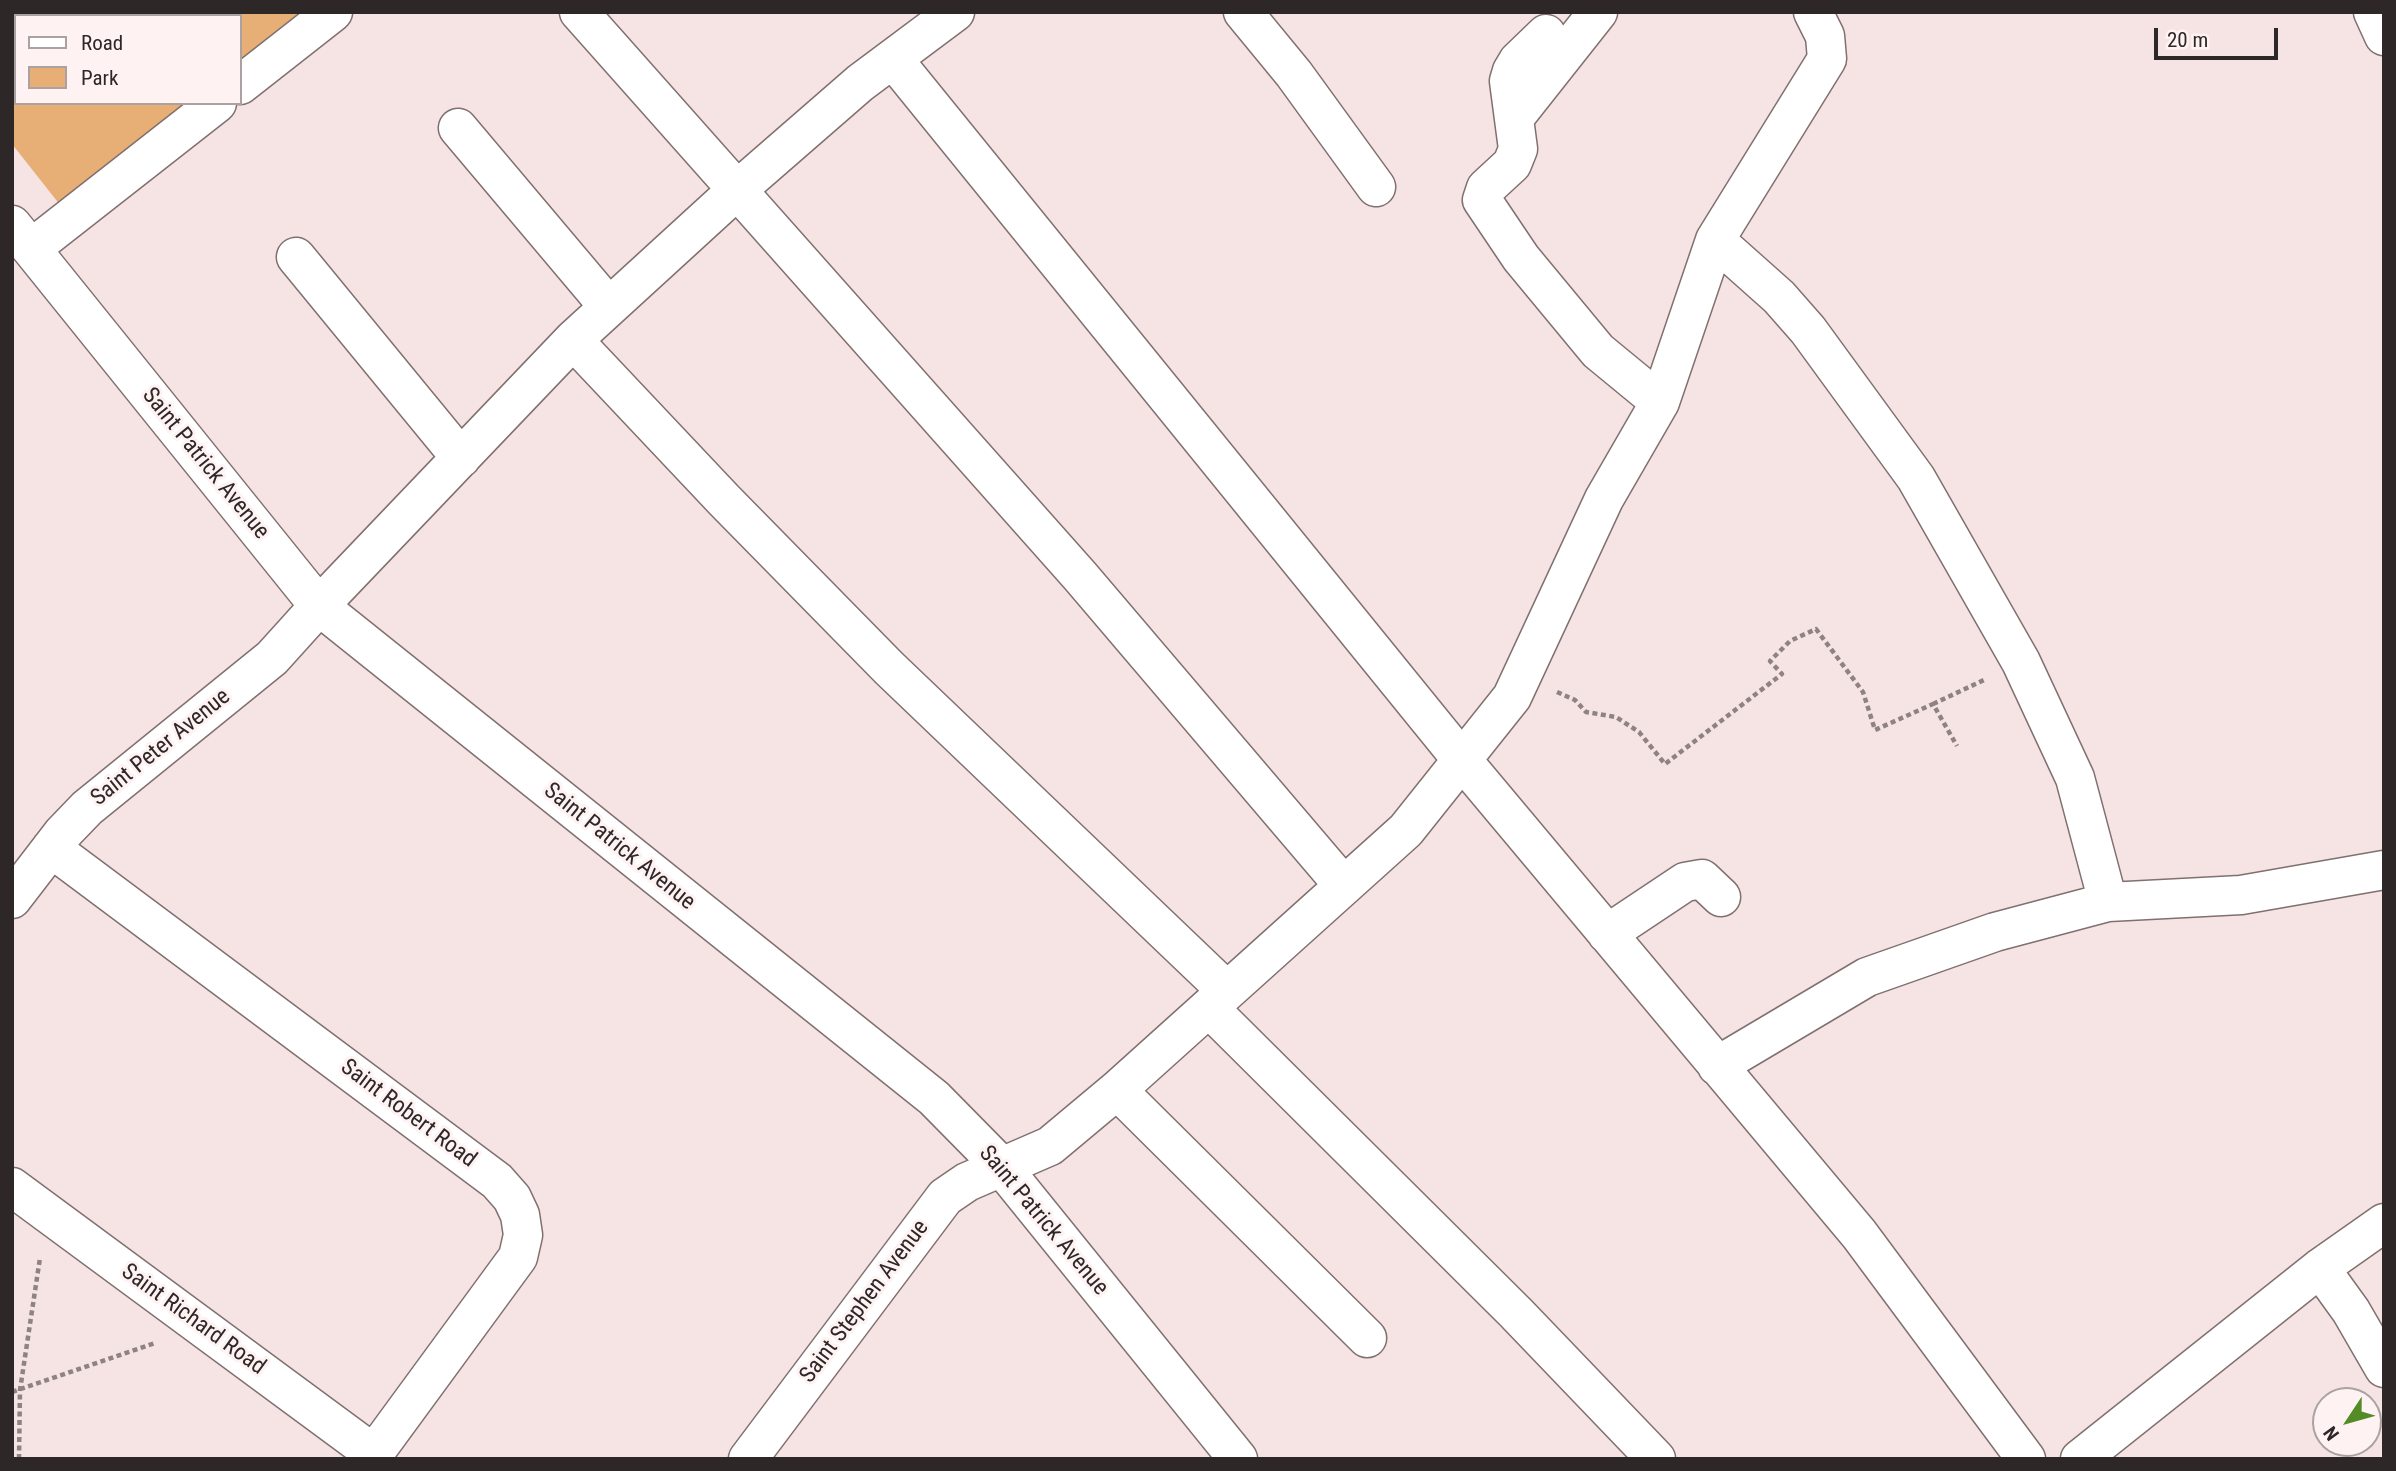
<!DOCTYPE html>
<style>
body{margin:0}
#map{position:relative;width:2396px;height:1471px;overflow:hidden;background:#f5e4e3;font-family:"Roboto Condensed",sans-serif}
canvas{display:block}
.frame{position:absolute;inset:0;border:14px solid #2e2727;pointer-events:none}
.legend{position:absolute;left:14px;top:14px;width:228px;height:91px;box-sizing:border-box;background:#fef3f2;border:2px solid #aba1a1;margin:0;padding:9px 12px;list-style:none;font-size:21px;color:#2e2727}
.legend li{display:flex;align-items:center;gap:14px;height:35px}
.legend b{width:35px;border:2px solid #aba1a1}
.north{position:absolute;left:2312px;top:1387px;width:70px;height:70px;box-sizing:border-box;background:#fef3f2;border:2px solid #aba1a1;border-radius:50%;rotate:234deg;font-size:19px;font-weight:700;line-height:28px;text-align:center;color:#2e2727}
.north::after{content:'';display:block;margin:auto;width:24px;height:32px;background:#538b27;clip-path:polygon(50% 0,100% 100%,50% 72%,0 100%)}
.scale{position:absolute;left:2154px;top:28px;width:124px;height:32px;box-sizing:border-box;border:4px solid #2e2727;border-top:0;padding-left:9px;font-size:21px;line-height:24px;white-space:nowrap;color:#2e2727;-webkit-text-stroke:5px #fef3f2;paint-order:stroke}
</style>
<div id="map">
<canvas width="2396" height="1471"></canvas>
<div class="frame"></div>
<ul class="legend">
<li><b style="height:9px;background:#fff"></b>Road</li>
<li><b style="height:19px;background:#e7af75"></b>Park</li>
</ul>
<div class="north">N</div>
<div class="scale">20 m</div>
</div>
<script>
const ctx = document.querySelector('canvas').getContext('2d');
ctx.lineJoin = 'round';
function paint(path, color) { ctx.fillStyle = color; ctx.fill(path, 'evenodd'); }
const toPath = rows => new Path2D(rows.map(r => 'M' + r).join(''));
function trace(path, color, width, dash) { ctx.strokeStyle = color; ctx.lineWidth = width; ctx.lineCap = dash ? 'butt' : 'round'; ctx.setLineDash(dash || []); ctx.stroke(path); }
function label(font, color, halo, rows, align = 'center') {
  ctx.font = font + ' "Roboto Condensed",sans-serif'; ctx.lineWidth = 6; ctx.setLineDash([]); ctx.textBaseline = 'middle'; ctx.strokeStyle = halo; ctx.fillStyle = color; for (const [text, x, y, turn = 0] of rows) {
    ctx.save(); ctx.translate(x, y); ctx.rotate((+turn || 0) * Math.PI / 180); ctx.textAlign = isNaN(turn) ? turn : align; if (halo) ctx.strokeText(text, 0, 0); ctx.fillText(text, 0, 0); ctx.restore();
  }
}
paint(toPath([
 [12,12,305,12,240,66,240,16,16,16,16,103,194,103,64,210,12,144]
]), '#e7af75');
const minor = toPath([
 [579,12,1080,576,1344,886],
 [1243,12,1294,74,1376,187],
 [2373,12,2384,36],
 [1546,34,1518,61,1512,71,1509,81,1518,149,1512,164,1486,188,1482,200,1521,258,1598,351,1660,402],
 [893,59,1462,760,1859,1234,2026,1459],
 [240,85,333,12],
 [1515,117,1598,12],
 [458,128,609,307],
 [12,225,319,606,934,1098,1001,1166,1238,1459],
 [1715,240,1779,297,1808,330,1916,478,2021,662,2075,778,2108,902],
 [32,248,217,103],
 [296,257,461,458],
 [573,340,724,500,889,668,1227,991],
 [51,848,497,1181,512,1198,520,1215,523,1235,518,1257,370,1459],
 [12,899,62,834,87,808,272,658,319,606,573,340,737,190,860,83,955,12],
 [1607,934,1685,882,1702,879,1721,897],
 [1209,1008,1516,1313,1656,1459],
 [1717,1066,1867,977,1995,932,2108,902,2241,895,2384,870],
 [1117,1090,1367,1338],
 [12,1187,374,1454],
 [2320,1268,2351,1311,2384,1368],
 [748,1459,945,1197,967,1182,1050,1146,1117,1090,1406,830,1512,697,1604,499,1660,402,1715,240,1827,59,1825,36,1813,12],
 [2080,1459,2320,1268,2384,1223]
]);
trace(minor, '#807070', 41);
trace(toPath([
 [1557,692,1575,700,1586,712,1616,717,1639,732,1665,764,1782,674,1770,661,1790,641,1816,629,1863,692,1875,730,1933,704,1957,746],
 [1933,704,1986,679],
 [12,1392,155,1343],
 [19,1459,20,1390,40,1258]
]), '#8e8282', 4.5, [5, 3.5]);
trace(minor, '#fff', 38);
label('23px', '#2e2727', '#fef3f2', [
 ["Saint Patrick Avenue",205,464,51],
 ["Saint Peter Avenue",161,748,-39],
 ["Saint Patrick Avenue",619,847,39],
 ["Saint Robert Road",408,1114,37],
 ["Saint Patrick Avenue",1043,1221,50],
 ["Saint Stephen Avenue",865,1302,-53],
 ["Saint Richard Road",193,1320,36]
]);
</script>
